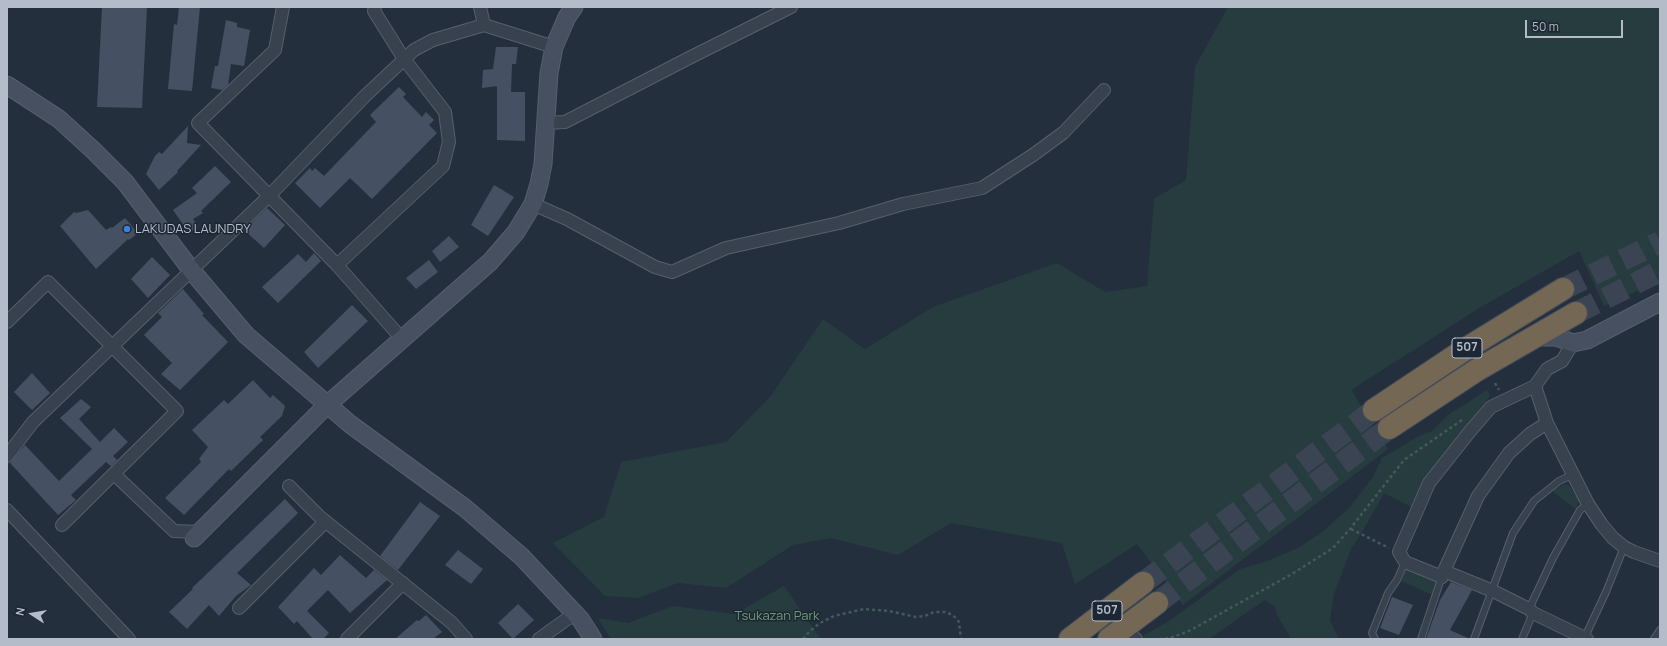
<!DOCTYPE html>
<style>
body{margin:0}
#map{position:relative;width:1667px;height:646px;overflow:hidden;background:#242f3e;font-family:Manrope,sans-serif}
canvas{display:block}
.frame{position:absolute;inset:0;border:8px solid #b4bcc9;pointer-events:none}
.north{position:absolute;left:12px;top:594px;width:40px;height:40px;-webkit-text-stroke:3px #1d2633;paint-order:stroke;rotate:282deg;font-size:11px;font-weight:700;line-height:16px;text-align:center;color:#b4bcc9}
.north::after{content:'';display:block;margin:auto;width:14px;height:18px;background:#b4bcc9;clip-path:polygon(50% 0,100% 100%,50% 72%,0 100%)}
.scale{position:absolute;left:1525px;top:20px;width:98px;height:18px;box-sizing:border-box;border:2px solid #b4bcc9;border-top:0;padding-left:5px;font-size:12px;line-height:14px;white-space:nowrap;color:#b4bcc9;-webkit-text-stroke:3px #1d2633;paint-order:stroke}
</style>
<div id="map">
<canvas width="1667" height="646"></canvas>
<div class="frame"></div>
<div class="north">N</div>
<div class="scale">50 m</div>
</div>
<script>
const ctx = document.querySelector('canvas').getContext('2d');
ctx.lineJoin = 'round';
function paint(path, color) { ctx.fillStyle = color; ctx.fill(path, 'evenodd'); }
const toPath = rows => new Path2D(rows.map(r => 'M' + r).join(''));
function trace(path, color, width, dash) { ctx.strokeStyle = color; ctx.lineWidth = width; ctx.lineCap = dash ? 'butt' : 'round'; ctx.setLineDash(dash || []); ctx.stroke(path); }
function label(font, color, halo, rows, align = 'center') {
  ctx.font = font + ' Manrope,sans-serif'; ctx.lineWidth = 3; ctx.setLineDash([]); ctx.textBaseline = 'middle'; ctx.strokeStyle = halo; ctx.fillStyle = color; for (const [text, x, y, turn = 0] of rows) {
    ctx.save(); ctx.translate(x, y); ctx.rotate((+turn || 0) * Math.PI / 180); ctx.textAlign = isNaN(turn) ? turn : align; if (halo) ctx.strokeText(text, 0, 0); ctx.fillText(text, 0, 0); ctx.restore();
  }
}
paint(toPath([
 [1228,7,1660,7,1660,281,1604,306,1579,251,1481,307,1351,390,1388,449,1183,605,1137,544,1075,584,1062,543,951,523,898,555,831,538,793,545,726,588,678,583,638,598,605,596,553,543,604,517,621,462,726,442,770,397,823,319,865,349,933,307,1057,263,1105,292,1147,286,1154,199,1186,180,1195,67],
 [1487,390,1490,395,1413,508,1384,493,1361,534,1351,549,1334,594,1330,620,1339,639,1291,639,1276,613,1276,608,1265,600,1209,639,1146,639,1143,636,1172,619,1240,569,1267,561,1300,547,1323,531,1349,508,1373,477,1382,458,1419,436,1432,431,1448,415],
 [1564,484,1569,485,1579,501,1575,509,1552,491],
 [1407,566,1439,579,1433,595,1401,581],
 [784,586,821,639,611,639,598,618,628,623,673,606,735,614]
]), '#263c3f');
paint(toPath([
 [102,7,147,7,142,108,97,107],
 [179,7,200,7,192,91,168,89,174,24,177,25],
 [226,20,237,23,237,27,250,30,244,66,231,64,228,85,222,90,211,88,215,66,218,66],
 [496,47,518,47,516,64,512,64,511,92,525,92,525,141,497,140,497,86,482,88,483,70,493,69],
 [399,87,406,94,403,97,422,117,426,112,434,120,429,125,437,133,372,199,350,178,320,208,295,183,310,168,312,171,315,168,324,176,376,122,370,115],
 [188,126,187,143,201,145,177,171,178,172,159,190,146,174,155,156,159,152,162,154],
 [215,166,231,182,201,211,203,213,193,219,198,227,189,233,173,210,197,193,192,188],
 [494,185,514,197,488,236,471,225],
 [267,208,285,225,264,248,244,230],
 [88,210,106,230,111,227,112,228,125,218,138,233,129,240,128,239,96,269,60,226,74,212,76,213],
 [449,236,459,247,440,262,432,251],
 [314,253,321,261,278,303,262,287,298,254,306,262],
 [152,257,170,275,148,298,131,279],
 [429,260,438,272,416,289,406,278],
 [183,289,204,314,202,315,228,342,180,390,161,374,172,363,144,335,162,317,158,313],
 [352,305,368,321,318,368,304,352],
 [32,373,50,393,32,410,14,392],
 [253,380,270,398,273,395,285,406,282,416,260,437,263,440,231,471,229,469,184,515,165,498,201,462,199,459,208,447,192,430,224,400,228,404],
 [81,399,91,407,79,419,100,442,114,428,128,442,113,456,117,460,111,466,106,462,71,495,76,500,58,515,10,463,25,445,59,481,92,449,60,418],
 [285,499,298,513,237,573,251,585,236,596,219,616,209,605,187,629,169,612,193,589,192,588],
 [420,502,440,516,398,570,380,556],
 [458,550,483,569,471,584,445,565],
 [340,555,366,578,374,570,387,580,350,613,328,590,307,611,329,633,323,639,313,639,297,621,294,624,278,607,314,568,321,575],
 [1451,582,1472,590,1450,630,1470,639,1426,639,1440,600],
 [1392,597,1413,605,1399,635,1380,628],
 [518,604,534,620,513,639,498,623],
 [426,615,442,632,433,639,395,639,417,620,419,621]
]), '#455162');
trace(toPath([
 [1563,289,1660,242],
 [1576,313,1660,271],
 [1143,583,1374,410],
 [1157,603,1389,428]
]), '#3a4453', 22, [22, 11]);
const lane = toPath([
 [1529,609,1553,558,1580,510,1588,504],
 [1375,639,1372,633,1388,593,1397,580,1405,562],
 [1421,639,1442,576],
 [1474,639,1513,533,1534,501,1559,481,1574,474],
 [1522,639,1533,613],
 [1584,639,1606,592,1624,547],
 [1654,639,1660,630]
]);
const street = toPath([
 [283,7,275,50,198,123,337,265,402,339],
 [480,7,484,25],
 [546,123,565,122,693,56,791,7],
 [533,204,567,219,655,267,672,272,726,248,839,223,903,204,982,188,1033,155,1063,133,1104,90],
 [337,265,443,166,449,142,445,112,404,59,374,11,375,7],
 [7,322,48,282,177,411,62,525],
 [1535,386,1547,423,1588,504,1602,525,1613,538,1624,547,1634,552,1660,561],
 [1547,423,1530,434,1509,453,1478,496,1444,571,1493,591,1529,609,1533,613,1587,639],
 [7,456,33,422,269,196,365,96,414,50,433,40,484,25,554,47],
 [114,474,174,531,201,532],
 [289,486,320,517,452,623,466,639],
 [7,510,129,639],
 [1442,577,1405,562,1399,552,1429,483,1471,430,1491,407,1535,386,1547,369,1562,361,1573,343],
 [239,608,325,522],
 [1122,629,1136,639],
 [347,639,403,583],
 [539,639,574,614]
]);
const secondary = toPath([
 [7,85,59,119,94,151,125,182,192,271,246,335,350,424,465,508,522,557,581,620,593,639],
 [1533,337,1556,337,1573,343,1587,340,1660,302],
 [194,538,327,405,490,262,516,232,533,204,539,184,543,164,549,73,554,47,567,17,574,7]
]);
const highway = toPath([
 [1374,410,1467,348,1563,289],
 [1389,428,1477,370,1576,313],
 [1070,639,1143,583],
 [1109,639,1157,603]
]);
trace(lane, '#565f6c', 8);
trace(street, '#565f6c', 14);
trace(secondary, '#565f6c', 19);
trace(highway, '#434c59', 24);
trace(toPath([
 [1495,383,1499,390],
 [1351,529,1389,548],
 [803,639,810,631,820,623,834,616,864,609,889,611,916,617,925,616,934,612,945,612,953,615,959,622,961,639],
 [1159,639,1170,638,1189,631,1292,574,1333,548,1350,529,1404,460,1462,420]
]), '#44595c', 2.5, [3, 3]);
trace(lane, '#38414e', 6);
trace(street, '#38414e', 12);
trace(secondary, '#465061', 17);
trace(highway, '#746855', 22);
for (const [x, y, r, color] of [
 [127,229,4,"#3f7fe0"]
]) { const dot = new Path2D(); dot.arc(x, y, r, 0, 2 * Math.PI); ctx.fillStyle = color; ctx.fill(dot); trace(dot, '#1d2633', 1.5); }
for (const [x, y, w] of [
 [1467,348,30],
 [1107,611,30]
]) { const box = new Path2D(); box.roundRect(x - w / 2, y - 10, w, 20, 3); ctx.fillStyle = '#1d2633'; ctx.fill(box); trace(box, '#b4bcc9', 1); }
label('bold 12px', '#b4bcc9', null, [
 ["507",1467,348],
 ["507",1107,611]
]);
label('13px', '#b4bcc9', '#1d2633', [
 ["LAKUDAS LAUNDRY",135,229]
], 'left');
label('13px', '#6b9a76', '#1d2633', [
 ["Tsukazan Park",777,616]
]);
</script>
